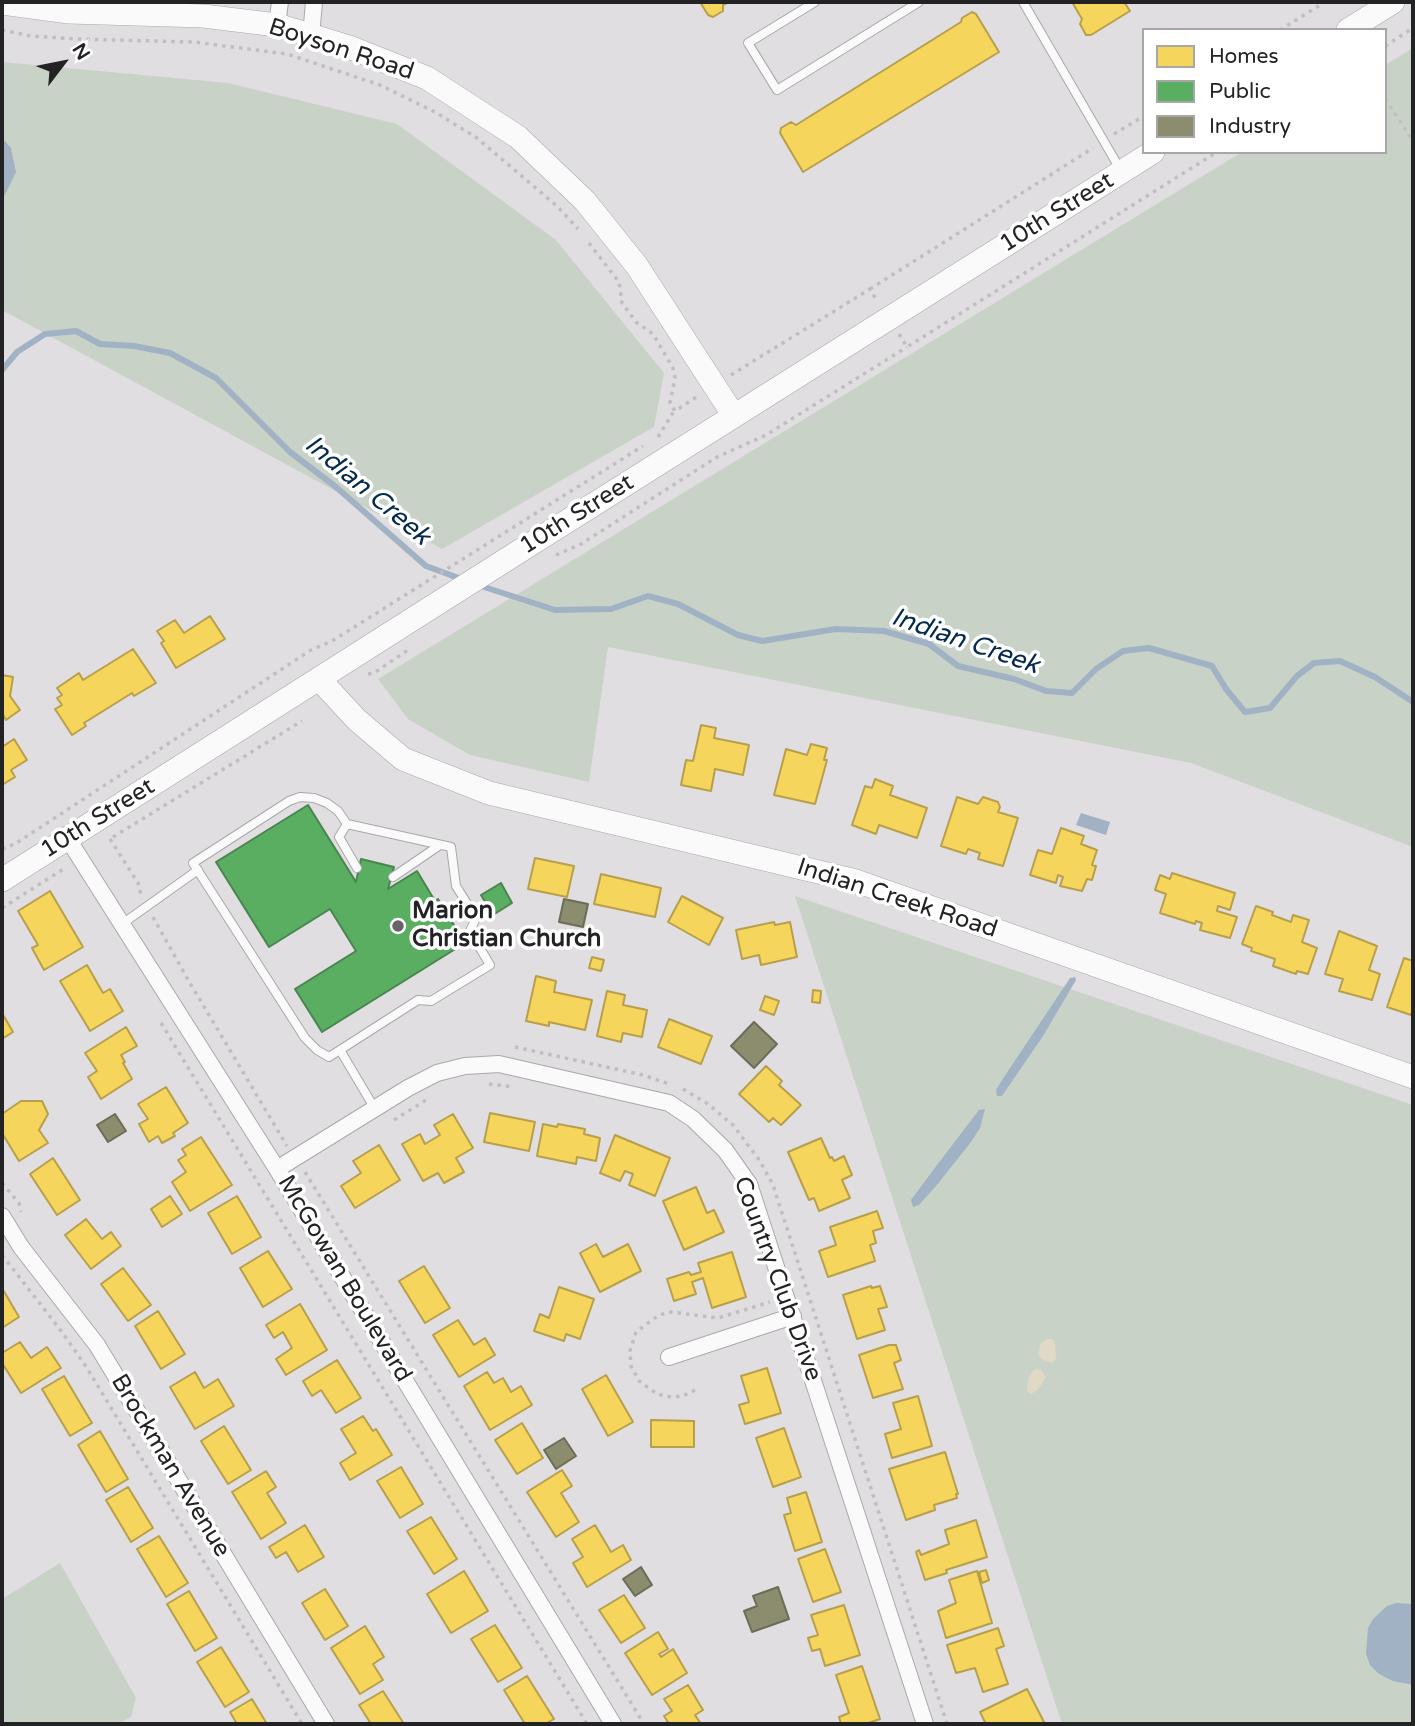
<!DOCTYPE html>
<style>
body{margin:0}
#map{position:relative;width:1415px;height:1726px;overflow:hidden;background:#e0dee1;font-family:"Varela Round",sans-serif}
canvas{display:block}
.frame{position:absolute;inset:0;border:4px solid #232224;pointer-events:none}
.legend{position:absolute;left:1142px;top:28px;width:245px;height:126px;box-sizing:border-box;background:#fff;border:2px solid #a7a7a7;margin:0;padding:9px 12px;list-style:none;font-size:21px;color:#232224}
.legend li{display:flex;align-items:center;gap:14px;height:35px}
.legend b{width:35px;border:2px solid #a7a7a7}
.north{position:absolute;left:28px;top:28px;width:70px;height:70px;-webkit-text-stroke:5px #fff;paint-order:stroke;rotate:58deg;font-size:19px;font-weight:700;line-height:28px;text-align:center;color:#232224}
.north::after{content:'';display:block;margin:auto;width:24px;height:32px;background:#232224;clip-path:polygon(50% 0,100% 100%,50% 72%,0 100%)}
</style>
<div id="map">
<canvas width="1415" height="1726"></canvas>
<div class="frame"></div>
<ul class="legend">
<li><b style="height:19px;background:#f6d55c"></b>Homes</li>
<li><b style="height:19px;background:#5aae61"></b>Public</li>
<li><b style="height:19px;background:#8c8c6e"></b>Industry</li>
</ul>
<div class="north">N</div>
</div>
<script>
const ctx = document.querySelector('canvas').getContext('2d');
ctx.lineJoin = 'round';
function paint(path, color) { ctx.fillStyle = color; ctx.fill(path, 'evenodd'); }
const toPath = rows => new Path2D(rows.map(r => 'M' + r).join(''));
function trace(path, color, width, dash) { ctx.strokeStyle = color; ctx.lineWidth = width; ctx.lineCap = dash ? 'butt' : 'round'; ctx.setLineDash(dash || []); ctx.stroke(path); }
function label(font, color, halo, rows, align = 'center') {
  ctx.font = font + ' "Varela Round",sans-serif'; ctx.lineWidth = 7; ctx.setLineDash([]); ctx.textBaseline = 'middle'; ctx.strokeStyle = halo; ctx.fillStyle = color; for (const [text, x, y, turn = 0] of rows) {
    ctx.save(); ctx.translate(x, y); ctx.rotate((+turn || 0) * Math.PI / 180); ctx.textAlign = isNaN(turn) ? turn : align; if (halo) ctx.strokeText(text, 0, 0); ctx.fillText(text, 0, 0); ctx.restore();
  }
}
paint(toPath([
 [1413,48,1413,847,1191,763,608,647,589,782,470,755,408,719,378,679,1242,152,1385,152,1385,65],
 [2,62,228,83,397,124,556,240,664,373,654,427,442,549,2,310],
 [795,896,1413,1105,1413,1724,1062,1724],
 [60,1563,136,1698,131,1717,118,1724,2,1724,2,1599]
]), '#c9d2c7');
paint(toPath([
 [1048,1339,1052,1339,1055,1342,1056,1359,1052,1363,1041,1359,1038,1354,1041,1343],
 [1038,1369,1042,1371,1046,1377,1038,1390,1031,1394,1027,1391,1028,1379,1033,1370]
]), '#dfd9c6');
paint(toPath([
 [2,138,11,148,16,172,2,201],
 [1081,813,1110,822,1106,835,1076,825],
 [1075,977,1076,980,1043,1036,1002,1096,997,1096,996,1090,1002,1080,1070,978],
 [985,1109,980,1128,971,1142,936,1186,919,1205,913,1207,911,1200,934,1169,979,1110],
 [1396,1603,1413,1604,1413,1685,1393,1681,1379,1674,1370,1665,1366,1654,1368,1628,1373,1619,1387,1606]
]), '#a1b2c5');
const homes = toPath([
 [700,2,729,2,723,5,723,11,713,17,708,15,700,2],
 [1072,2,1124,2,1130,11,1091,35,1086,35,1080,24,1082,19,1072,2],
 [972,12,976,14,999,52,803,172,780,133,781,128,791,122,796,125,961,22,962,18,972,12],
 [210,616,225,639,176,668,161,643,164,641,157,631,175,620,184,633,210,616],
 [133,649,156,683,134,696,132,693,84,723,86,726,72,735,55,709,62,705,57,698,62,695,57,688,79,673,83,680,133,649],
 [2,675,13,677,10,696,20,710,6,720,2,713,2,675],
 [701,725,716,728,714,738,749,745,743,775,715,769,711,791,681,785,686,760,693,761,701,725],
 [14,739,27,760,11,770,15,777,2,785,2,747,14,739],
 [811,744,827,748,824,760,827,760,815,804,774,795,786,749,807,755,811,744],
 [875,779,893,786,890,795,927,808,917,838,879,825,876,834,852,825,865,786,872,788,875,779],
 [957,797,978,804,983,797,998,802,1000,807,998,812,1018,818,1003,866,978,859,980,853,968,849,966,854,941,846,957,797],
 [1061,828,1084,836,1081,844,1097,850,1092,865,1096,866,1092,880,1087,879,1082,891,1060,886,1063,877,1058,875,1056,883,1030,875,1038,850,1052,854,1061,828],
 [535,858,574,866,567,897,528,889,535,858],
 [1172,873,1235,893,1230,910,1218,906,1217,911,1237,917,1230,938,1200,930,1202,923,1196,921,1195,924,1160,913,1166,894,1155,890,1160,875,1170,879,1172,873],
 [601,874,661,888,655,917,594,904,601,874],
 [50,891,83,947,44,970,32,948,38,945,18,911,50,891],
 [682,896,723,918,709,945,668,922,682,896],
 [1256,906,1273,912,1272,915,1291,922,1293,915,1309,920,1302,942,1317,948,1308,974,1297,971,1296,974,1273,966,1275,959,1251,951,1252,948,1242,944,1256,906],
 [774,922,775,925,790,922,797,957,761,965,759,955,742,959,736,930,774,922],
 [1339,931,1377,946,1369,970,1380,974,1372,1000,1339,991,1343,979,1325,974,1339,931],
 [592,957,604,960,601,971,589,968,592,957],
 [1404,958,1413,961,1413,1008,1411,1015,1387,1007,1404,958],
 [87,965,103,993,110,989,123,1011,90,1031,60,981,87,965],
 [536,976,556,981,554,992,592,1000,585,1030,549,1022,549,1026,526,1021,536,976],
 [813,990,821,991,820,1003,812,1002,813,990],
 [607,991,625,995,623,1005,647,1010,642,1037,623,1033,621,1042,597,1036,607,991],
 [765,996,779,1001,774,1015,760,1010,765,996],
 [2,1013,13,1032,2,1039,2,1013],
 [669,1019,712,1036,701,1064,658,1047,669,1019],
 [126,1027,137,1046,121,1055,125,1062,123,1063,132,1079,101,1099,88,1077,97,1071,85,1053,126,1027],
 [766,1066,782,1081,779,1085,801,1105,781,1125,773,1118,769,1122,739,1094,766,1066],
 [166,1087,188,1123,173,1133,175,1136,162,1143,158,1136,149,1142,139,1124,148,1119,138,1104,166,1087],
 [21,1101,42,1101,48,1114,39,1130,48,1143,19,1161,2,1133,2,1114,21,1101],
 [490,1113,535,1122,529,1151,484,1142,490,1113],
 [453,1114,473,1148,456,1158,464,1172,444,1183,438,1173,423,1181,402,1144,420,1134,425,1144,440,1135,434,1125,453,1114],
 [543,1124,557,1127,558,1124,585,1129,584,1134,600,1138,596,1161,577,1157,576,1164,537,1156,543,1124],
 [615,1135,670,1158,655,1196,629,1185,633,1174,625,1171,620,1181,600,1173,615,1135],
 [201,1137,232,1185,190,1211,172,1182,186,1172,178,1160,186,1155,182,1149,201,1137],
 [821,1138,830,1158,832,1157,834,1161,844,1156,852,1175,842,1180,850,1198,819,1211,814,1198,809,1200,788,1152,821,1138],
 [379,1145,400,1180,355,1208,341,1186,361,1173,353,1161,379,1145],
 [53,1158,80,1200,57,1215,30,1174,53,1158],
 [696,1187,707,1213,714,1210,724,1232,684,1250,663,1201,696,1187],
 [170,1196,182,1214,162,1227,151,1209,170,1196],
 [237,1196,261,1237,232,1254,208,1213,237,1196],
 [877,1211,883,1228,873,1231,876,1243,870,1245,875,1261,828,1277,819,1251,836,1245,830,1227,877,1211],
 [86,1219,102,1239,111,1232,121,1246,91,1269,65,1235,86,1219],
 [596,1244,603,1257,628,1244,641,1271,600,1292,580,1253,596,1244],
 [268,1251,292,1289,263,1307,240,1268,268,1251],
 [732,1252,746,1297,712,1308,703,1278,692,1282,696,1294,674,1301,667,1279,689,1272,691,1275,701,1272,698,1263,732,1252],
 [424,1266,450,1308,425,1323,399,1281,424,1266],
 [123,1268,151,1305,128,1321,101,1284,123,1268],
 [871,1286,872,1288,880,1286,887,1307,878,1309,885,1330,857,1339,843,1295,871,1286],
 [559,1287,594,1299,580,1339,566,1334,564,1341,534,1331,540,1314,549,1318,559,1287],
 [2,1288,19,1317,2,1328,2,1288],
 [300,1304,327,1350,286,1375,276,1359,292,1348,283,1332,274,1338,266,1325,300,1304],
 [158,1311,185,1354,161,1369,135,1326,158,1311],
 [458,1320,474,1345,485,1338,495,1355,459,1377,433,1335,458,1320],
 [20,1342,31,1358,47,1347,61,1368,21,1393,2,1363,2,1353,20,1342],
 [889,1345,896,1345,901,1360,894,1363,903,1389,873,1398,859,1355,889,1345],
 [337,1360,361,1398,336,1413,321,1390,312,1396,303,1381,337,1360],
 [767,1368,781,1413,745,1424,739,1405,749,1402,741,1376,767,1368],
 [195,1372,204,1388,218,1379,234,1406,195,1429,170,1387,195,1372],
 [487,1372,494,1383,503,1378,511,1392,521,1386,532,1405,490,1430,464,1386,487,1372],
 [606,1375,633,1422,608,1436,582,1389,606,1375],
 [64,1376,92,1423,70,1436,42,1389,64,1376],
 [918,1396,932,1446,892,1458,885,1434,901,1429,893,1403,918,1396],
 [363,1416,373,1431,376,1429,392,1455,350,1480,340,1463,356,1453,341,1429,363,1416],
 [651,1420,694,1421,694,1447,651,1447,651,1420],
 [522,1423,543,1458,517,1474,495,1440,522,1423],
 [224,1426,251,1470,228,1484,201,1441,224,1426],
 [784,1428,801,1477,773,1487,756,1438,784,1428],
 [100,1431,128,1479,106,1492,78,1445,100,1431],
 [945,1452,958,1494,956,1494,957,1498,934,1505,935,1510,906,1520,889,1469,945,1452],
 [401,1467,423,1504,400,1518,377,1481,401,1467],
 [562,1470,572,1486,561,1493,579,1522,556,1537,527,1492,562,1470],
 [266,1471,276,1487,267,1493,286,1523,261,1539,232,1492,266,1471],
 [128,1487,153,1528,131,1542,106,1500,128,1487],
 [806,1492,822,1542,795,1551,784,1515,791,1513,787,1498,806,1492],
 [431,1517,457,1559,434,1574,407,1531,431,1517],
 [976,1520,987,1557,946,1570,947,1573,925,1580,916,1552,919,1550,921,1555,949,1544,945,1530,976,1520],
 [305,1525,324,1557,298,1572,286,1552,276,1558,269,1547,305,1525],
 [595,1525,611,1552,623,1545,631,1560,587,1587,573,1563,583,1557,572,1539,595,1525],
 [159,1536,188,1583,166,1597,137,1549,159,1536],
 [825,1549,841,1592,813,1602,798,1559,825,1549],
 [986,1570,989,1580,982,1583,979,1572,986,1570],
 [464,1571,488,1611,451,1633,427,1594,464,1571],
 [977,1571,992,1623,946,1638,938,1611,956,1603,949,1580,977,1571],
 [325,1589,348,1626,325,1640,302,1603,325,1589],
 [189,1591,217,1638,195,1651,167,1604,189,1591],
 [624,1595,645,1628,621,1643,599,1610,624,1595],
 [844,1605,860,1655,825,1666,820,1649,812,1651,808,1638,818,1635,811,1615,844,1605],
 [495,1625,522,1668,498,1682,471,1639,495,1625],
 [365,1626,384,1657,373,1664,383,1680,360,1694,331,1648,365,1626],
 [998,1628,1004,1646,996,1649,1008,1684,983,1692,975,1668,956,1673,947,1645,998,1628],
 [658,1632,668,1649,659,1654,661,1657,673,1649,687,1673,652,1695,625,1653,658,1632],
 [221,1647,249,1692,225,1707,197,1662,221,1647],
 [862,1666,880,1719,865,1724,841,1724,839,1717,849,1713,836,1675,862,1666],
 [527,1676,554,1719,545,1724,525,1724,504,1690,527,1676],
 [688,1685,703,1710,695,1715,701,1724,669,1724,664,1716,672,1711,664,1699,688,1685],
 [1027,1689,1045,1724,986,1724,980,1712,1027,1689],
 [383,1691,404,1724,371,1724,359,1705,383,1691],
 [252,1699,267,1724,237,1724,230,1712,252,1699]
]);
paint(homes, '#f6d55c');
trace(homes, '#b79f4b', 2);
const public = toPath([
 [308,805,356,882,361,859,394,867,388,889,417,871,435,901,438,899,465,943,322,1032,295,989,356,951,330,909,269,947,216,862,308,805],
 [501,883,512,903,493,915,481,895,501,883]
]);
paint(public, '#5aae61');
trace(public, '#4a844f', 2);
const industry = toPath([
 [564,899,588,904,583,927,559,922,564,899],
 [754,1022,777,1044,754,1068,731,1046,754,1022],
 [115,1114,126,1131,108,1142,97,1125,115,1114],
 [564,1438,576,1456,556,1469,544,1450,564,1438],
 [641,1567,652,1585,635,1596,623,1579,641,1567],
 [778,1587,789,1619,752,1632,744,1611,757,1606,753,1596,778,1587]
]);
paint(industry, '#8c8c6e');
trace(industry, '#6c6c58', 2);
trace(toPath([
 [2,370,17,352,45,334,76,331,100,344,134,346,170,353,216,378,290,452,336,487,426,566,464,580],
 [478,585,555,610,611,609,648,596,678,604,738,635,762,641,836,629,884,631,929,644,958,666,1014,679,1046,691,1072,693,1096,669,1123,651,1149,648,1212,666,1226,689,1245,712,1270,708,1297,676,1314,663,1340,661,1375,677,1413,702]
]), '#a1b2c5', 6);
const lane = toPath([
 [815,2,748,43,777,90,919,2],
 [1023,2,1120,169],
 [300,797,314,798,327,803,338,811,347,824,451,847,456,886,476,918,470,931,490,965,431,1001,418,1000,329,1057,317,1050,305,1038,193,863,289,801,300,797],
 [347,824,339,837,357,868],
 [393,877,440,845],
 [122,924,198,870],
 [340,1050,375,1109]
]);
const street = toPath([
 [277,25,280,2],
 [311,36,314,2],
 [68,839,277,1169,613,1724],
 [277,1169,408,1088,437,1073,465,1066,499,1064,669,1103,693,1119,725,1150,749,1184,925,1724],
 [2,1216,21,1247,97,1345,326,1724],
 [669,1357,793,1316]
]);
const secondary = toPath([
 [2,3,69,12,203,16,277,25,349,47,427,78,518,137,585,201,637,266,734,416],
 [1348,30,1393,2],
 [319,679,357,720,403,759,489,793,856,881,1413,1077],
 [2,880,523,549,1153,152]
]);
trace(lane, '#aaa8aa', 10);
trace(street, '#aaa8aa', 18);
trace(secondary, '#aaa8aa', 24);
trace(toPath([
 [2,30,31,36,77,39,194,42,287,54,380,85,435,112,477,138,558,207,578,229],
 [1280,30,1325,2],
 [1385,46,1413,28],
 [1385,99,1413,141],
 [1114,134,1144,116],
 [589,243,619,282,622,303,636,322,653,334,673,368,675,378,670,403,675,411,698,396],
 [870,289,1093,148],
 [899,334,907,347,1217,152],
 [731,375,870,289,877,301],
 [658,437,674,411],
 [556,555,581,544,717,457,766,435,907,347],
 [368,674,374,673,408,650],
 [113,837,302,721],
 [110,839,138,883,141,895],
 [2,849,15,844,311,650,332,641,643,446],
 [2,908,65,868],
 [153,917,187,978,287,1146],
 [161,1023,587,1724],
 [515,1047,643,1075,669,1084],
 [489,1084,513,1087],
 [683,1089,708,1104,733,1125,760,1161,773,1185,947,1724],
 [394,1120,426,1100],
 [305,1172,644,1724],
 [2,1183,19,1203,21,1212],
 [2,1255,62,1332,87,1368,302,1724],
 [695,1390,683,1396,671,1397,657,1394,639,1381,631,1366,630,1351,636,1332,659,1315,671,1312,718,1318,770,1302]
]), '#c0bfc0', 3.5, [3.5, 5]);
trace(lane, '#fafafa', 8);
trace(street, '#fafafa', 16);
trace(secondary, '#fafafa', 23);
for (const [x, y, r, color] of [
 [398,926,7,"#656466"]
]) { const dot = new Path2D(); dot.arc(x, y, r, 0, 2 * Math.PI); ctx.fillStyle = color; ctx.fill(dot); trace(dot, '#fff', 2.5); }
label('24px', '#232224', '#fff', [
 ["Boyson Road",341,50,18],
 ["10th Street",1057,213,-32],
 ["10th Street",577,515,-32],
 ["10th Street",98,819,-32],
 ["Indian Creek Road",897,899,18],
 ["McGowan Boulevard",344,1279,59],
 ["Country Club Drive",777,1279,70],
 ["Brockman Avenue",170,1466,59]
]);
label('bold 24px', '#232224', '#fff', [
 ["Marion",412,912],
 ["Christian Church",412,940]
], 'left');
label('italic 26px', '#022b4e', '#fff', [
 ["Indian Creek",367,491,40],
 ["Indian Creek",965,642,19]
]);
</script>
